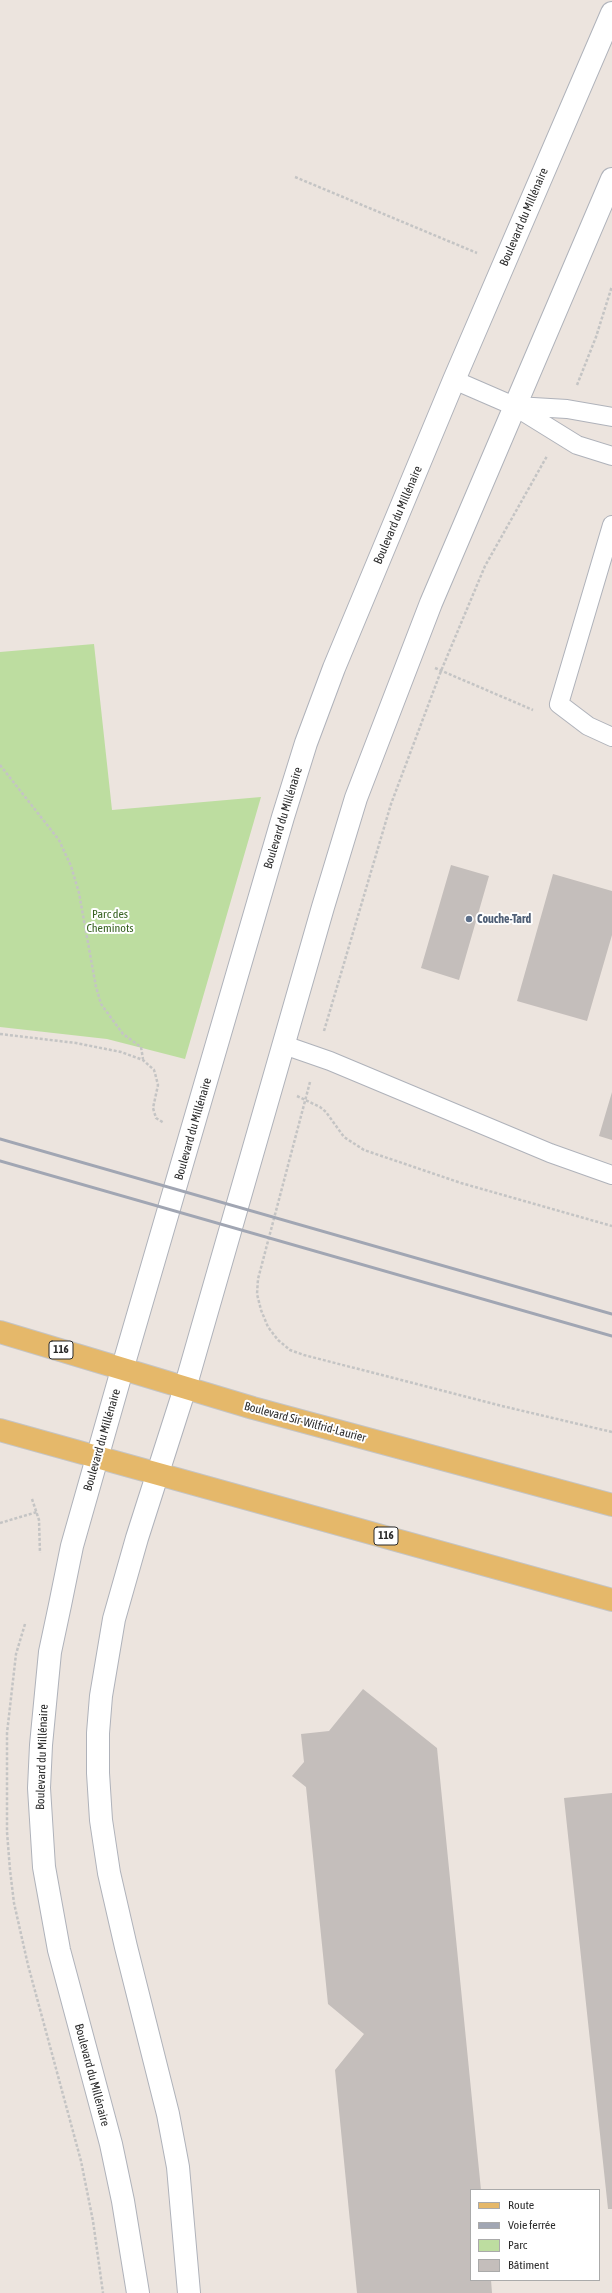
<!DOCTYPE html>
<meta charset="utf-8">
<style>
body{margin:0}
#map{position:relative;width:612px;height:2293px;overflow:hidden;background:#ece4de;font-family:"Asap Condensed",sans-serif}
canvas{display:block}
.legend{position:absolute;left:470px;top:2189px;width:130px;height:92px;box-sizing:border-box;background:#fff;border:1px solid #aaa;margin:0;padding:5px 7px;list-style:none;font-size:12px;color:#2b2b2b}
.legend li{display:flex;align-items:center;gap:8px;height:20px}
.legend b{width:20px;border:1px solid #aaa}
</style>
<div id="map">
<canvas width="612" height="2293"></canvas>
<ul class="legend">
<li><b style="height:5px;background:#e5b86a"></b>Route</li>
<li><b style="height:5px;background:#a1a6b3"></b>Voie ferrée</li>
<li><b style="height:11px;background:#bddda0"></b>Parc</li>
<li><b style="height:11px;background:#c4bebb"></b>Bâtiment</li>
</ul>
</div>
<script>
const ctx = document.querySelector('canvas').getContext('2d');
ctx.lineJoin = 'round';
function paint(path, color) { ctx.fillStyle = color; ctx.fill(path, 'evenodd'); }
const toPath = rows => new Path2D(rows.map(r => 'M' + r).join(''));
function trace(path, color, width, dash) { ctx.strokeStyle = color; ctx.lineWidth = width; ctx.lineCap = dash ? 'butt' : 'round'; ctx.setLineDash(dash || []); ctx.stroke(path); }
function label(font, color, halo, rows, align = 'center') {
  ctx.font = font + ' "Asap Condensed",sans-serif'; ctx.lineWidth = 4; ctx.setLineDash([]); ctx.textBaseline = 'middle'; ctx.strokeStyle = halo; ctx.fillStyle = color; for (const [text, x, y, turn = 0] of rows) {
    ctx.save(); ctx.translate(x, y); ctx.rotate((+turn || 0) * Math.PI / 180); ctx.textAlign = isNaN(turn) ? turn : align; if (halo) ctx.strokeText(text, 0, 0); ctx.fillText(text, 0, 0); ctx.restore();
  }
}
paint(toPath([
 [94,644,112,810,261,797,185,1059,107,1039,0,1027,0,652]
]), '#bddda0');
paint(toPath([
 [451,865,489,876,459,980,421,968],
 [553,874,612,891,612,935,587,1021,517,1001],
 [612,1092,612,1140,599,1136],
 [363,1689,437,1748,481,2190,471,2190,471,2280,491,2280,492,2293,357,2293,335,2070,364,2034,328,2004,306,1787,292,1776,304,1762,301,1734,329,1731],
 [612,1793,612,2209,608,2209,564,1798]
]), '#c4bebb');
const lane = toPath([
 [454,380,514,406,577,445,612,456],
 [516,406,567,409,612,417],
 [612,525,559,704,588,726,612,737],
 [284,1045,330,1061,550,1153,612,1175]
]);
const secondary = toPath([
 [138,2293,123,2201,111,2144,59,1950,44,1867,39,1788,41,1745,50,1652,60,1605,72,1546,122,1370,283,817,306,743,334,668,454,380,612,13],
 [189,2293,178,2167,168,2114,126,1947,109,1873,101,1820,98,1773,98,1733,101,1696,114,1619,137,1538,185,1388,323,907,356,798,431,603,612,179]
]);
const primary = toPath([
 [0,1332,253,1408,612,1505],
 [0,1430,612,1600]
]);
trace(lane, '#afb2ba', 20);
trace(secondary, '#afb2ba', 24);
trace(primary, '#c4c4c4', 24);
trace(toPath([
 [295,177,477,253],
 [577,385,596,337,612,286],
 [435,668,533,710],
 [0,765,59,840,71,866,79,893,96,987,101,1004,123,1034,141,1047,143,1059],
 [324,1031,391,804,441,671,485,566,547,456],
 [0,1034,76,1043,121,1052,143,1060,154,1070,156,1077,158,1085,153,1108,156,1118,164,1123],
 [310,1082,258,1279,257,1294,261,1310,268,1327,278,1340,290,1350,304,1355,502,1406,612,1432],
 [297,1096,320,1107,326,1112,344,1137,364,1150,461,1183,612,1226],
 [32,1499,39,1520,40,1553],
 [0,1523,37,1512],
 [25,1624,16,1654,7,1733,7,1832,10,1870,14,1903,28,1965,81,2161,93,2221,103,2293]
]), '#c4c4c4', 2.5, [3, 2]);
trace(lane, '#fff', 18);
trace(secondary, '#fff', 22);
trace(primary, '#e5b86a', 22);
trace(toPath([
 [0,1139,612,1314],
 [0,1161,612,1336]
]), '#a1a6b3', 3);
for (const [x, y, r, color] of [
 [469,919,4,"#5c6f8a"]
]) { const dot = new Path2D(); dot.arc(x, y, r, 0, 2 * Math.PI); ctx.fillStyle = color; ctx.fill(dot); trace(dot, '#fff', 1.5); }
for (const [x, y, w] of [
 [61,1350,24],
 [386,1536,24]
]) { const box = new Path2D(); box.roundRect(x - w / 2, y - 9, w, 18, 3); ctx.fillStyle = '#fff'; ctx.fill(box); trace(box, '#2b2b2b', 1); }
label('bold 11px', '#2b2b2b', null, [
 ["116",61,1350],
 ["116",386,1536]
]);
label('12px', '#2b2b2b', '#fff', [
 ["Boulevard du Millénaire",524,217,-67],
 ["Boulevard du Millénaire",398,515,-67],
 ["Boulevard du Millénaire",283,818,-73],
 ["Boulevard du Millénaire",193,1129,-74],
 ["Boulevard Sir-Wilfrid-Laurier",305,1422,15],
 ["Boulevard du Millénaire",102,1440,-74],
 ["Boulevard du Millénaire",42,1757,-88],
 ["Boulevard du Millénaire",92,2075,75]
]);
label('12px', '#376221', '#fff', [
 ["Parc des",110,914],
 ["Cheminots",110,928]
]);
label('bold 12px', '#4e5e75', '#fff', [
 ["Couche-Tard",477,919]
], 'left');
</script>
